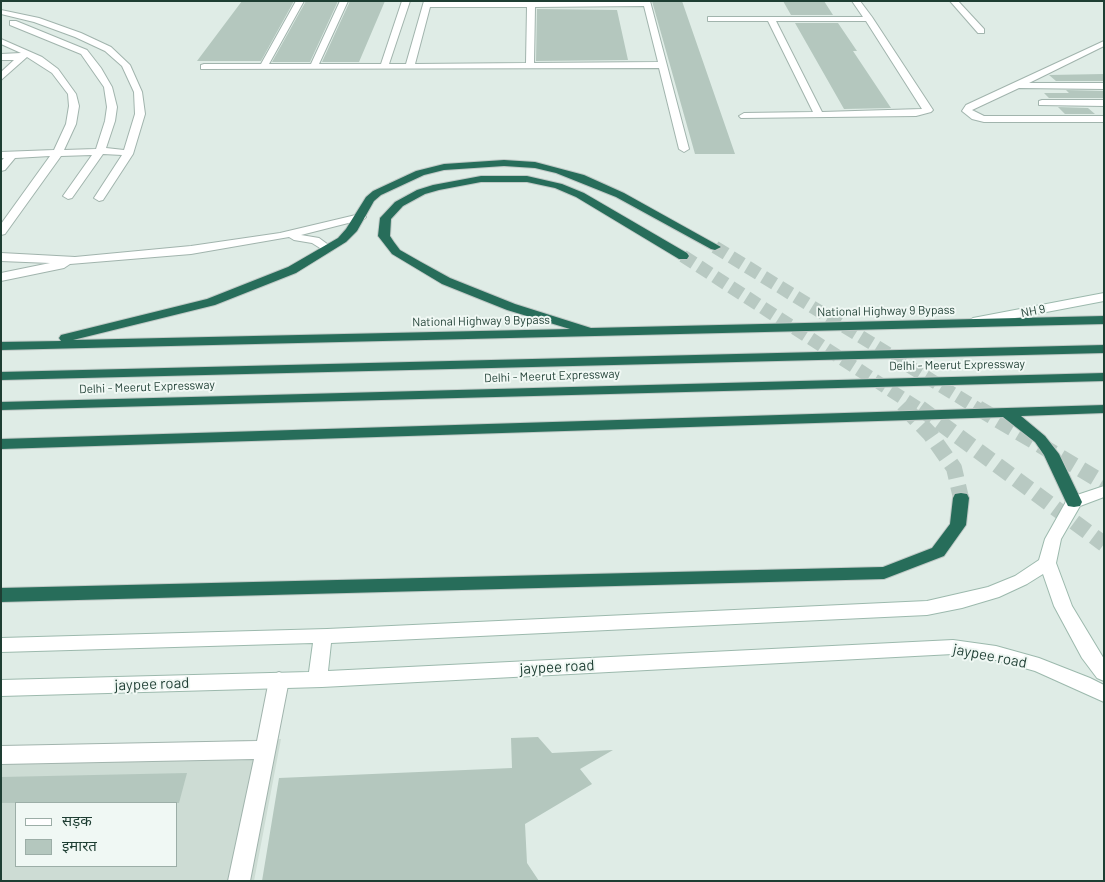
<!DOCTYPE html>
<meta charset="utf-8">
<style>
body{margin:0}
#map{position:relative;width:1105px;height:882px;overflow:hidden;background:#dfece6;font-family:Barlow,"Noto Sans Devanagari",sans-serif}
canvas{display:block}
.frame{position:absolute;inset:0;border:2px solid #1e3e33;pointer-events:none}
.legend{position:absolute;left:15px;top:802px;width:162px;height:65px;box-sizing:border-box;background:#f0f8f4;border:1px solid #9caea7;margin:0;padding:6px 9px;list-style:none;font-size:15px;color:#1e3e33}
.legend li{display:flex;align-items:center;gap:10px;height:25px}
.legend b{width:25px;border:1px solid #9caea7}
</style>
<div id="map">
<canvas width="1105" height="882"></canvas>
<div class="frame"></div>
<ul class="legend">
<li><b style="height:6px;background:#fff"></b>सड़क</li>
<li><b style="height:14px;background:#b4c7be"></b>इमारत</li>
</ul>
</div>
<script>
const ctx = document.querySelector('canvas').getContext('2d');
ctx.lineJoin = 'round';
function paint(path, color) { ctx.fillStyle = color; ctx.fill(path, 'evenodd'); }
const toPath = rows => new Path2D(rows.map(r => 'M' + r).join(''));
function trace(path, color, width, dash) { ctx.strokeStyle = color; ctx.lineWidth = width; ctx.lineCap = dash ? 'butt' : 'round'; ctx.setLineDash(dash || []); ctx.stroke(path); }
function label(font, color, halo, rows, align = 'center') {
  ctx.font = font + ' Barlow,sans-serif'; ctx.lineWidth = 4; ctx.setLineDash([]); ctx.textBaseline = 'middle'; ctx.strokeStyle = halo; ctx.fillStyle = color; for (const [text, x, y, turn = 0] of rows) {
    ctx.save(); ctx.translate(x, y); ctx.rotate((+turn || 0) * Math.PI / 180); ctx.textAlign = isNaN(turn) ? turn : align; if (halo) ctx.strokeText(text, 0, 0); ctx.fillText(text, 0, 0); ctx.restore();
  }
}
paint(toPath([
 [281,739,254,881,1,881,1,748],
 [16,803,176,803,176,866,16,866]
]), '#cddcd4');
paint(toPath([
 [242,1,294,1,261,61,197,61],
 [306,1,338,1,310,62,272,62],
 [350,1,385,1,359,62,322,62],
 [652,1,682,1,735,154,695,154],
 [783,1,824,1,833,15,791,15],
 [537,9,617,10,628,60,536,61],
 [795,23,838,23,857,51,853,51,891,108,844,109],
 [1104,74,1104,81,1056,81,1049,75],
 [1066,90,1104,91,1104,98,1049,98,1044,93,1069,93],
 [1058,107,1088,108,1095,114,1065,114],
 [538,737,552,753,613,750,580,769,592,784,525,824,527,863,539,881,262,881,279,778,512,768,511,738],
 [187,773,179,803,1,803,1,777]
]), '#b4c7be');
trace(toPath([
 [715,247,980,410],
 [683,256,921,410],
 [902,405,907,410]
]), '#b8c9c2', 13, [13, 6]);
trace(toPath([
 [905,408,930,434,954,468,961,498],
 [920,408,1104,544],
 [978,408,1104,483]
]), '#b8c9c2', 16, [16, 8]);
const lane = toPath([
 [1,10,39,18,81,33,111,47,130,65,142,92,145,114,133,154,103,200,99,201,94,198,122,155,103,154,72,198,68,199,63,196,92,155,61,156,5,234,1,235,1,224,50,156,15,158,5,170,1,171,1,161,4,158,1,158,1,152,54,150,66,124,69,106,68,94,52,73,27,57,1,80,1,72,14,60,1,60,1,54,21,53,1,44,1,39,42,57,58,69,76,94,79,106,76,124,64,150,96,149,105,121,107,107,104,87,81,54,10,25,10,21,16,21,87,50,101,68,112,87,117,107,115,121,106,148,124,150,135,114,134,92,122,66,105,51,75,37,34,22,1,14,1,10],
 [279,672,286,675,289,680,250,881,228,881,254,759,1,764,1,746,257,741,269,680,272,675,279,672]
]);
const street = toPath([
 [296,1,304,1,269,64,311,64,340,1,348,1,319,64,381,64,402,1,410,1,389,64,406,64,424,1,650,1,689,149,684,152,679,149,659,68,201,69,201,65,204,64,261,64,296,1],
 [644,6,658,62,534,63,535,7,644,6],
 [430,7,527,7,526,63,415,64,430,7],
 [852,1,860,1,872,17,933,110,931,112,916,116,741,118,739,116,744,113,813,112,768,21,708,21,708,17,863,17,852,1],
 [776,21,866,21,922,109,822,112,776,21],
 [950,1,958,1,984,29,984,33,978,33,950,1],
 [1104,41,1104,46,1029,83,1104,83,1104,89,1019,88,972,110,984,116,1104,116,1104,122,984,122,972,119,962,111,966,105,1104,41],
 [1042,100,1104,100,1104,106,1039,105,1039,101,1042,100],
 [360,214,366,217,364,219,301,235,319,238,334,249,328,253,312,243,294,240,289,237,191,254,70,264,64,268,1,281,1,273,50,263,1,261,1,253,75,257,191,246,280,233,360,214]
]);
const secondary = toPath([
 [1104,293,1104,301,973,326,967,322,973,318,1104,293],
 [1104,486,1104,497,1080,506,1061,539,1056,563,1072,606,1104,659,1104,681,1097,678,1082,658,1054,606,1043,574,1027,584,999,597,962,608,927,615,331,643,328,671,953,640,996,646,1039,658,1090,678,1104,685,1104,702,1035,671,996,660,953,654,322,687,1,696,1,680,309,672,313,643,1,652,1,638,327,629,927,601,988,587,1015,576,1039,560,1045,539,1068,498,1104,486]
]);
const highway = toPath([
 [504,160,535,162,584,175,624,193,721,247,715,250,711,249,616,197,556,173,535,168,504,166,444,170,424,175,381,195,374,201,357,231,346,242,296,273,215,305,73,340,570,329,507,310,442,284,392,254,378,236,380,218,395,202,417,190,433,185,481,176,527,176,562,184,584,193,687,253,689,256,687,259,679,259,576,197,555,188,527,182,481,182,439,190,425,194,403,206,391,219,390,236,394,242,400,250,421,262,450,278,515,304,591,328,1104,316,1104,324,1,350,1,342,61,341,59,338,61,335,207,299,288,267,338,238,346,229,366,197,373,191,416,171,444,164,504,160],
 [1104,345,1104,353,1,380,1,372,1104,345],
 [1104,373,1104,381,1,410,1,402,1104,373],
 [1104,405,1104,413,1021,416,1045,436,1059,454,1082,502,1080,506,1074,507,1068,506,1066,502,1044,455,1035,442,1003,417,1,449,1,439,1104,405],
 [961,493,967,494,969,498,966,525,944,556,884,579,1,602,1,588,883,567,932,548,950,524,953,498,955,494,961,493]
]);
trace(lane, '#a1b4ad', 2);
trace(street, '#a1b4ad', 2);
trace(secondary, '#9cb9ad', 2);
trace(highway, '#c0c9c6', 2);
paint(lane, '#fff');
paint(street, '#fff');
paint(secondary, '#fff');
paint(highway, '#276d5a');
label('12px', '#1e3e33', '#f0f8f4', [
 ["National Highway 9 Bypass",886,311,-1],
 ["NH 9",1033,311,-11],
 ["National Highway 9 Bypass",481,321,-1],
 ["Delhi - Meerut Expressway",957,365,-1],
 ["Delhi - Meerut Expressway",552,376,-2],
 ["Delhi - Meerut Expressway",147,387,-2]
]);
label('15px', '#1e3e33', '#f0f8f4', [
 ["jaypee road",990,656,11],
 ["jaypee road",557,667,-3],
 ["jaypee road",152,684,-2]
]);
</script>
